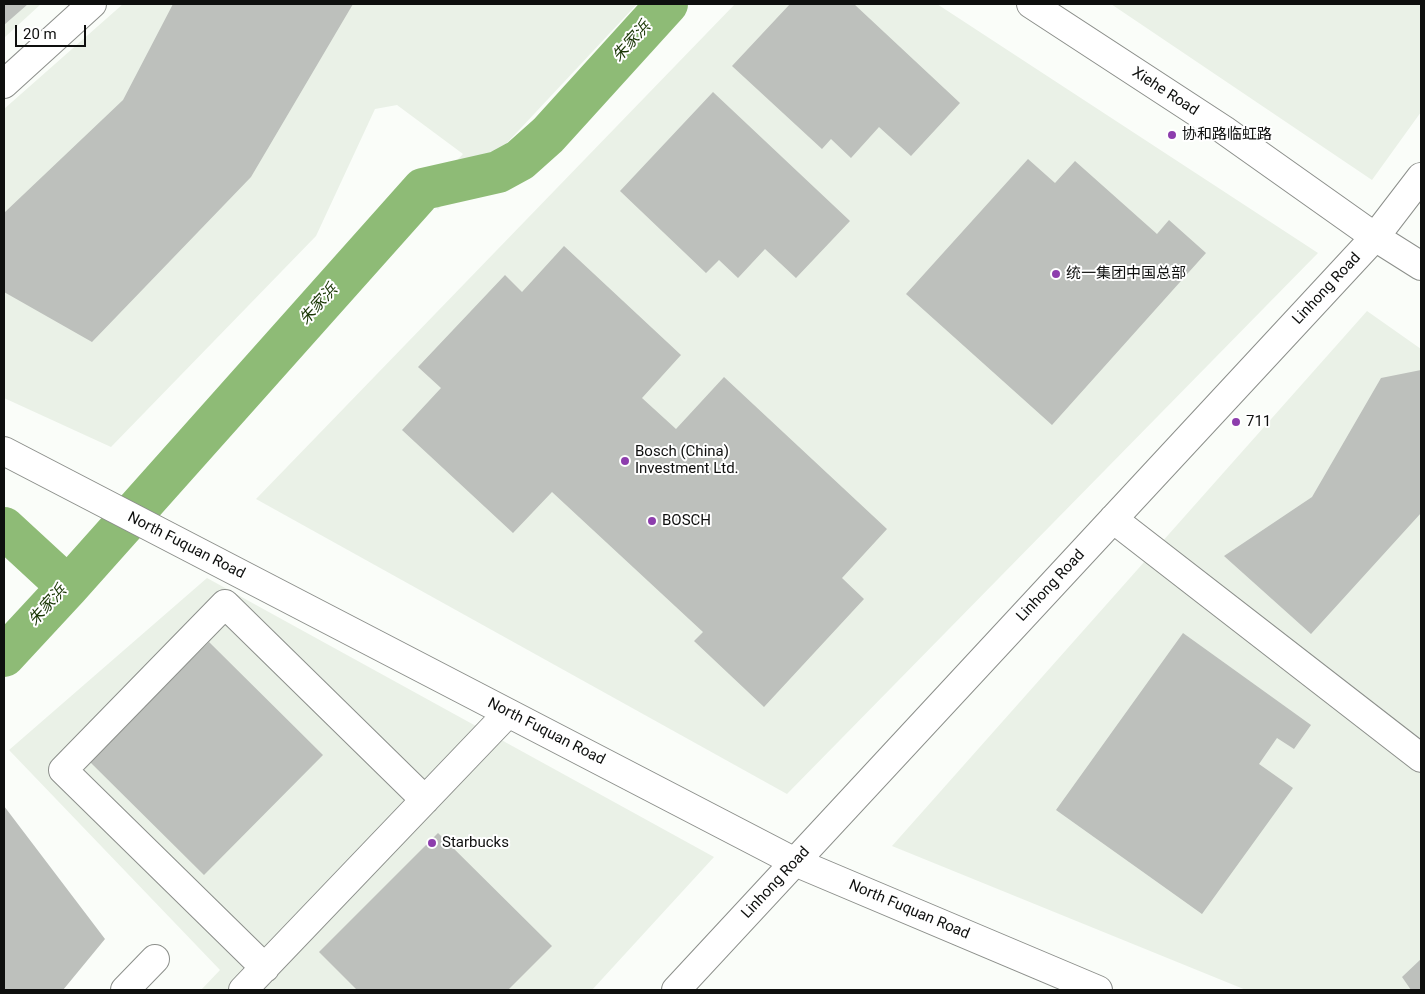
<!DOCTYPE html>
<meta charset="utf-8">
<style>
body{margin:0}
#map{position:relative;width:1425px;height:994px;overflow:hidden;background:#fafdf9;font-family:Roboto,sans-serif}
canvas{display:block}
.frame{position:absolute;inset:0;border:5px solid #0e0f0e;pointer-events:none}
.scale{position:absolute;left:15px;top:25px;width:71px;height:22px;box-sizing:border-box;border:2px solid #0e0f0e;border-top:0;padding-left:6px;font-size:15px;line-height:18px;white-space:nowrap;color:#0e0f0e;-webkit-text-stroke:4px #fff;paint-order:stroke}
</style>
<div id="map">
<canvas width="1425" height="994"></canvas>
<div class="frame"></div>
<div class="scale">20 m</div>
</div>
<script>
const ctx = document.querySelector('canvas').getContext('2d');
ctx.lineJoin = 'round';
function paint(path, color) { ctx.fillStyle = color; ctx.fill(path, 'evenodd'); }
const toPath = rows => new Path2D(rows.map(r => 'M' + r).join(''));
function trace(path, color, width, dash) { ctx.strokeStyle = color; ctx.lineWidth = width; ctx.lineCap = dash ? 'butt' : 'round'; ctx.setLineDash(dash || []); ctx.stroke(path); }
function label(font, color, halo, rows, align = 'center') {
  ctx.font = font + ' Roboto,"Noto Sans SC",sans-serif'; ctx.lineWidth = 4; ctx.setLineDash([]); ctx.textBaseline = 'middle'; ctx.strokeStyle = halo; ctx.fillStyle = color; for (const [text, x, y, turn = 0] of rows) {
    ctx.save(); ctx.translate(x, y); ctx.rotate((+turn || 0) * Math.PI / 180); ctx.textAlign = isNaN(turn) ? turn : align; if (halo) ctx.strokeText(text, 0, 0); ctx.fillText(text, 0, 0); ctx.restore();
  }
}
paint(toPath([
 [4,4,41,4,4,38],
 [123,4,637,4,506,144,438,209,424,195,463,154,397,105,375,109,316,236,111,447,4,398,4,109],
 [735,4,937,4,1318,253,787,794,256,499],
 [1111,4,1421,4,1421,112,1372,180],
 [1367,311,1421,349,1421,990,1246,990,892,846],
 [207,578,714,857,592,990,201,990,220,970,9,750]
]), '#eaf1e7');
trace(toPath([
 [4,528,68,587],
 [4,656,68,587,423,189,498,172,520,160,548,135,667,4]
]), '#8ebb76', 42);
paint(toPath([
 [4,4,28,4,4,25],
 [173,4,353,4,251,177,92,342,4,292,4,213,123,100],
 [790,4,854,4,960,103,911,156,879,127,851,158,831,139,822,149,732,66],
 [713,92,850,221,796,278,765,249,738,278,719,260,706,273,620,191],
 [1028,159,1055,183,1075,161,1157,234,1169,220,1206,253,1052,425,906,294],
 [564,246,681,355,642,398,676,429,724,377,887,529,842,578,864,599,764,707,694,641,703,632,552,492,513,533,402,430,441,388,418,367,505,275,522,292],
 [1421,370,1421,513,1311,634,1224,556,1312,497,1381,378],
 [1183,633,1311,725,1294,749,1277,738,1259,764,1293,788,1202,914,1056,810],
 [209,642,323,755,204,875,90,762],
 [4,806,105,939,63,990,4,990],
 [438,833,552,946,508,990,357,990,319,952],
 [1421,959,1421,990,1411,990,1402,977]
]), '#bdc0bc');
const minor = toPath([
 [4,84,92,4],
 [4,451,795,862,1098,990],
 [1113,519,1421,758],
 [265,968,63,770,225,604,425,800],
 [125,990,155,959],
 [243,990,508,713],
 [676,990,1375,237,1421,177]
]);
const major = toPath([
 [1031,4,1224,130,1375,237,1421,266]
]);
trace(minor, '#8c8f8b', 30);
trace(major, '#8c8f8b', 30);
trace(minor, '#fff', 28);
trace(major, '#fff', 28);
for (const [x, y, r, color] of [
 [1172,135,5,"#8d3dad"],
 [1056,274,5,"#8d3dad"],
 [1236,422,5,"#8d3dad"],
 [625,461,5,"#8d3dad"],
 [652,521,5,"#8d3dad"],
 [432,843,5,"#8d3dad"]
]) { const dot = new Path2D(); dot.arc(x, y, r, 0, 2 * Math.PI); ctx.fillStyle = color; ctx.fill(dot); trace(dot, '#fff', 2); }
label('15px', '#0e0f0e', '#fff', [
 ["Xiehe Road",1165,92,33],
 ["Linhong Road",1327,289,-47],
 ["North Fuquan Road",186,546,27],
 ["Linhong Road",1051,586,-47],
 ["North Fuquan Road",546,732,27],
 ["Linhong Road",776,883,-47],
 ["North Fuquan Road",909,910,23]
]);
label('15px', '#0e0f0e', '#fff', [
 ["协和路临虹路",1182,135],
 ["统一集团中国总部",1066,274],
 ["711",1246,422],
 ["Bosch (China)",635,452],
 ["Investment Ltd.",635,469],
 ["BOSCH",662,521],
 ["Starbucks",442,843]
], 'left');
label('italic 16px', '#1a3705', '#fff', [
 ["朱家浜",632,42,-48],
 ["朱家浜",319,305,-48],
 ["朱家浜",48,606,-48]
]);
</script>
